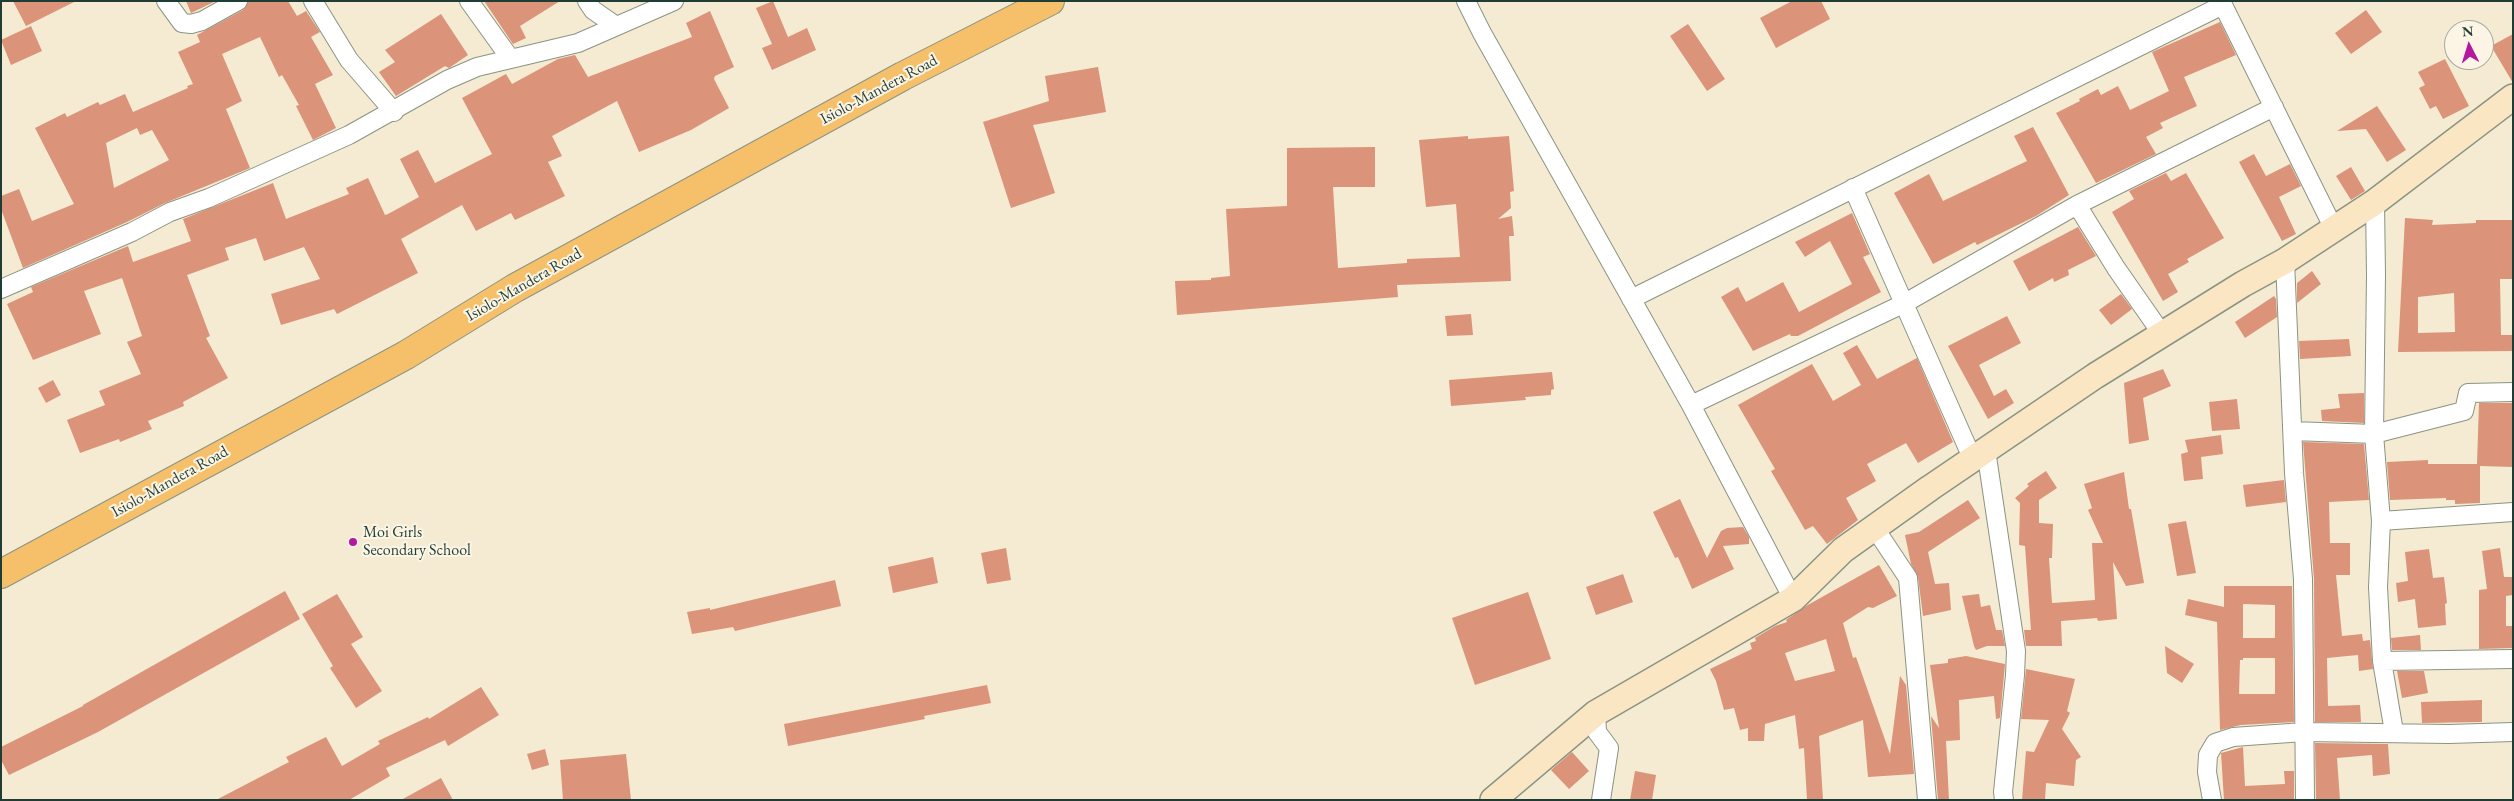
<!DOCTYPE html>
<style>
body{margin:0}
#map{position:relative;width:2514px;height:801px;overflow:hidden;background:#f4ebd2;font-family:"EB Garamond",serif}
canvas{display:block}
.frame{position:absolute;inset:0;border:2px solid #1f3d34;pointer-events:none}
.north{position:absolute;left:2444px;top:20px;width:50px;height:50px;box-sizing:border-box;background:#fcf5e5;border:1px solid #a4ab9e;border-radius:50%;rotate:355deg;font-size:14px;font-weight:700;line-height:20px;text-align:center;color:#1f3d34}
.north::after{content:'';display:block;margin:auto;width:18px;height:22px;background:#b5179e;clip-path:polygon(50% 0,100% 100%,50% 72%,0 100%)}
</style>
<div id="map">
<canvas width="2514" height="801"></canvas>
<div class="frame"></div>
<div class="north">N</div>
</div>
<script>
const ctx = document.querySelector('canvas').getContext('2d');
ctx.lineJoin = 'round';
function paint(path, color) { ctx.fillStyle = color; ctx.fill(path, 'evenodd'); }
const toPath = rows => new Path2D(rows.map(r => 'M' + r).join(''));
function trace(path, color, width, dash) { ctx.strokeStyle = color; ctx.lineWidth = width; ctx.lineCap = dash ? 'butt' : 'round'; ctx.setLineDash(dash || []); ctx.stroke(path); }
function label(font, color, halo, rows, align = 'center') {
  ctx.font = font + ' "EB Garamond",serif'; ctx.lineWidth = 4; ctx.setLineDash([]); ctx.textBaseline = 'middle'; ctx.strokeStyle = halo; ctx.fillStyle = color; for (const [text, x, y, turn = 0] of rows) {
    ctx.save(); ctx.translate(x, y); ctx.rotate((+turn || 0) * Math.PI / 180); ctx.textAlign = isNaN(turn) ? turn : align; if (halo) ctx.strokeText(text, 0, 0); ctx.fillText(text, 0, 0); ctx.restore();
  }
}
paint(toPath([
 [13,1,76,1,26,26],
 [186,1,216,1,191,13],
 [249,1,288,1,297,16,306,11,320,32,311,37,333,75,315,84,336,128,313,140,296,106,299,105,282,75,279,77,260,37,222,54,242,101,226,109,250,168,165,203,127,222,23,268,1,209,1,196,19,189,32,221,74,204,35,128,65,113,67,117,98,102,100,105,125,94,133,112,188,88,187,86,193,84,178,52,200,42,197,35,243,10],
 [137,128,140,135,152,130,169,160,114,188,106,143],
 [484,1,560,1,520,26,526,38,513,44],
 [773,1,788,37,807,28,816,50,772,70,762,48,772,44,756,8],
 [1792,1,1821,1,1830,19,1776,48,1760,18],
 [2366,10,2382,32,2351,54,2335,33],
 [710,11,734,67,715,76,714,79,729,108,691,130,639,152,617,101,552,136,562,156,548,162,565,196,515,220,511,213,476,231,462,205,401,239,418,273,337,314,334,309,281,325,271,294,320,279,304,247,264,261,256,238,225,248,229,260,187,275,210,336,206,338,228,378,183,402,184,406,148,421,152,429,120,442,119,439,80,453,67,420,105,405,99,391,141,374,127,342,142,336,122,278,84,291,101,334,33,360,7,304,33,292,31,287,128,246,133,262,191,241,183,219,273,183,286,219,349,194,346,188,368,178,385,215,388,214,419,197,400,159,418,150,435,183,492,154,462,98,506,74,512,84,558,59,575,55,588,77,692,37,686,23],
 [441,14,468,55,449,68,445,66,396,96,379,72,395,62,385,50],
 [2220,22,2236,55,2184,77,2197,106,2160,123,2163,128,2146,137,2156,154,2096,183,2056,113,2080,101,2079,99,2098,89,2101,95,2118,86,2130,110,2169,91,2152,52],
 [1688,24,1725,79,1707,91,1670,36],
 [31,26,42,51,11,65,1,40],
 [2513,34,2513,83,2491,46],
 [2445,59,2469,106,2443,119,2436,106,2430,109,2419,88,2425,85,2418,72],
 [1098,67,1106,112,1033,125,1055,193,1011,208,983,122,1049,101,1045,76],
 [2377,106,2406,150,2387,162,2366,129,2337,131],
 [2033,127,2069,195,2036,216,1977,245,1975,242,1933,264,1894,193,1929,174,1943,201,2027,161,2014,136],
 [1468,136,1468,139,1509,136,1514,191,1510,192,1511,208,1498,219,1512,216,1514,236,1509,236,1511,281,1397,285,1398,297,1177,315,1175,281,1211,280,1211,278,1230,276,1226,209,1287,206,1287,148,1375,147,1375,187,1333,187,1338,268,1407,263,1407,259,1460,257,1456,204,1426,207,1419,140],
 [2254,154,2266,176,2290,164,2301,186,2279,197,2296,234,2282,241,2239,162],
 [2351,167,2365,191,2351,200,2336,176],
 [2166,173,2171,181,2186,173,2224,238,2187,259,2189,262,2168,274,2178,292,2163,301,2112,212,2134,199,2129,191],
 [1852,213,1870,254,1863,257,1881,292,1798,336,1791,336,1790,334,1753,351,1721,297,1738,287,1746,302,1783,282,1799,312,1852,284,1830,241,1805,257,1795,242],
 [2405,218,2433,220,2432,225,2476,223,2476,220,2513,220,2513,279,2500,279,2501,335,2513,335,2513,351,2398,352],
 [2454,293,2455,332,2418,333,2418,297],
 [2078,227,2096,256,2068,270,2069,275,2054,282,2053,278,2029,291,2013,261],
 [2312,271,2321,284,2297,303,2297,283],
 [2121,294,2132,309,2111,325,2099,310],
 [2274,296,2276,299,2277,317,2245,338,2235,322],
 [1471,314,1473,335,1447,336,1445,316],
 [2007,316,2021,343,1979,365,1994,396,2006,389,2014,403,1988,419,1948,346],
 [2349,339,2351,356,2300,359,2299,341],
 [1857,345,1877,379,1917,358,1953,442,1918,463,1906,443,1867,464,1876,481,1846,498,1858,520,1827,544,1813,526,1805,530,1771,471,1775,469,1738,405,1812,364,1833,401,1861,385,1843,353],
 [2163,369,2171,386,2143,398,2149,440,2129,444,2124,383],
 [1552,372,1554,389,1551,390,1551,395,1525,397,1526,400,1451,406,1449,380],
 [53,380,61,395,46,403,38,388],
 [2364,393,2364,423,2322,421,2321,410,2340,408,2338,394],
 [2237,399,2240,429,2212,431,2209,402],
 [2479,403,2512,403,2513,428,2513,467,2480,466,2480,503,2455,504,2455,500,2446,500,2446,498,2390,500,2387,462,2428,460,2428,464,2477,464],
 [2221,435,2223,454,2201,457,2203,479,2184,481,2181,454,2188,452,2185,440],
 [2303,442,2364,444,2369,500,2329,502,2330,543,2350,543,2350,575,2336,575,2342,636,2362,634,2363,641,2370,640,2373,669,2359,671,2358,655,2327,658,2328,706,2360,705,2361,722,2315,722,2314,579],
 [2046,471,2057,488,2039,500,2039,523,2053,524,2052,558,2049,558,2052,603,2095,600,2092,543,2103,543,2088,510,2092,508,2084,484,2124,472,2129,509,2131,509,2144,583,2126,586,2113,562,2117,619,2098,621,2097,618,2061,621,2062,646,2026,646,2024,630,2031,630,2025,546,2019,545,2020,503,2015,498,2029,486,2027,484],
 [2284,480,2286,502,2246,507,2243,485],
 [1680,499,1707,558,1721,531,1727,528,1743,527,1749,537,1749,544,1723,546,1734,569,1692,589,1678,557,1675,558,1653,512],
 [1968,500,1980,518,1928,552,1935,584,1949,583,1951,610,1923,616,1918,577,1911,564,1905,535,1919,532],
 [2186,521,2196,573,2177,576,2168,524],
 [1006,548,1011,580,987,584,981,553],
 [2500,548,2504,577,2513,577,2513,595,2506,596,2506,626,2513,626,2513,648,2479,649,2479,590,2487,589,2482,551],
 [2429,549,2433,578,2444,577,2447,603,2445,604,2446,625,2418,628,2415,599,2398,602,2396,583,2408,581,2405,552],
 [933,557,938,583,893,593,888,567],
 [1879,565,1897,596,1873,608,1868,607,1843,623,1853,658,1856,657,1890,754,1900,676,1906,685,1914,774,1868,777,1863,720,1819,736,1823,800,1807,800,1804,748,1799,749,1795,715,1765,724,1764,741,1748,741,1748,728,1740,730,1734,708,1724,710,1716,681,1710,669,1752,649,1750,643,1756,641,1755,638,1775,626,1787,622,1786,620,1806,606],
 [1826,639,1835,671,1795,681,1785,653],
 [1623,574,1633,602,1596,615,1586,587],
 [835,580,841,606,735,631,733,627,692,634,687,612,710,608,710,610],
 [2224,586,2292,586,2294,722,2241,725,2220,730,2217,622,2185,615,2188,599,2224,607],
 [2243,604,2275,605,2275,638,2243,638],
 [2243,658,2275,658,2275,694,2239,694,2240,660,2243,660],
 [285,591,300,619,98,732,9,775,1,760,1,747,83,706,83,705],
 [1528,592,1551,659,1475,685,1452,618],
 [337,594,363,637,351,644,382,691,356,708,330,668,333,666,302,614],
 [1979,594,1981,607,1990,605,1996,630,2002,630,2005,646,1987,646,1976,650,1974,646,1962,596],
 [2420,635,2421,650,2392,650,2391,638],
 [2165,646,2194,664,2182,683,2167,673],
 [1966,656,2005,664,2000,718,1996,719,1994,696,1959,700,1960,740,1946,741,1949,800,1938,800,1931,716,1939,728,1930,665,1948,663,1948,659],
 [2026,669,2075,679,2067,711,2070,713,2062,729,2081,757,2076,760,2074,786,2046,783,2045,800,2022,800,2026,751,2034,752,2049,720,2021,719],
 [2397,671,2424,671,2428,693,2402,698],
 [987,685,991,703,924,716,925,719,788,746,784,724],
 [481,687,499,715,448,746,445,740,386,768,390,776,349,800,216,800,289,762,286,757,326,737,342,766,380,744,378,741,428,717,429,719],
 [2482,700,2482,722,2422,723,2421,702],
 [2315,743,2388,744,2390,774,2373,776,2372,755,2337,758,2340,800,2316,800],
 [2243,747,2245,786,2285,784,2284,771,2294,771,2294,800,2224,800,2221,753],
 [545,749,549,765,532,770,527,754],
 [1572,752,1589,771,1569,789,1551,770],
 [626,754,631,800,563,800,560,760],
 [1635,771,1656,775,1652,800,1630,800],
 [441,778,453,800,401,800]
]), '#db9379');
const street = toPath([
 [166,1,182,23,191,24,202,21,238,1],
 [313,1,349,60,394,112],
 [469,1,510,58],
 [587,1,593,10,616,26],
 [1466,1,1482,33,1691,405,1793,599],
 [2221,1,2334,229],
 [1853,188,1973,460],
 [2375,202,2376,275,2374,434,2381,521,2378,587,2382,661,2394,732],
 [2077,205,2116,268,2162,334],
 [2285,261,2294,473,2303,579,2305,800],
 [1,289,132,232,170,212,209,198,349,135,447,80,477,67,578,43,674,1],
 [1631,299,2223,5],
 [1691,405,1905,303,2077,205,2274,107],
 [2293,431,2374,434,2464,411,2468,393,2513,392],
 [1986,450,2016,651,2015,675,2003,792,2004,800],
 [2381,521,2513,512],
 [1874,527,1908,578,1927,800],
 [2382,661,2513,659],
 [1596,713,1597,732,1609,748,1601,800],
 [2212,800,2207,772,2208,755,2215,743,2233,737,2304,732,2449,734,2513,732]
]);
const secondary = toPath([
 [1493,800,1596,713,1793,599,1843,550,1930,488,2095,376,2243,284,2285,261,2375,202,2513,97]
]);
const highway = toPath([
 [1,574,406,355,515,288,903,76,1050,1]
]);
trace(street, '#8a9483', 20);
trace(secondary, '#8a9483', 28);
trace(highway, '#8a9483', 30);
trace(street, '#fff', 18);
trace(secondary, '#fbe6c4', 25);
trace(highway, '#f6c06b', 28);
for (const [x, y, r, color] of [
 [353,542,5,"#b5179e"]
]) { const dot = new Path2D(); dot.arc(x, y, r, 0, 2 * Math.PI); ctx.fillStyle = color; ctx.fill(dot); trace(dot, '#fcf5e5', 2); }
label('16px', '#1f3d34', '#fcf5e5', [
 ["Isiolo-Mandera Road",879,90,-28],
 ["Isiolo-Mandera Road",524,285,-30],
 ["Isiolo-Mandera Road",170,482,-29]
]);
label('16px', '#1f3d34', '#fcf5e5', [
 ["Moi Girls",363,533],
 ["Secondary School",363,551]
], 'left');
</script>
